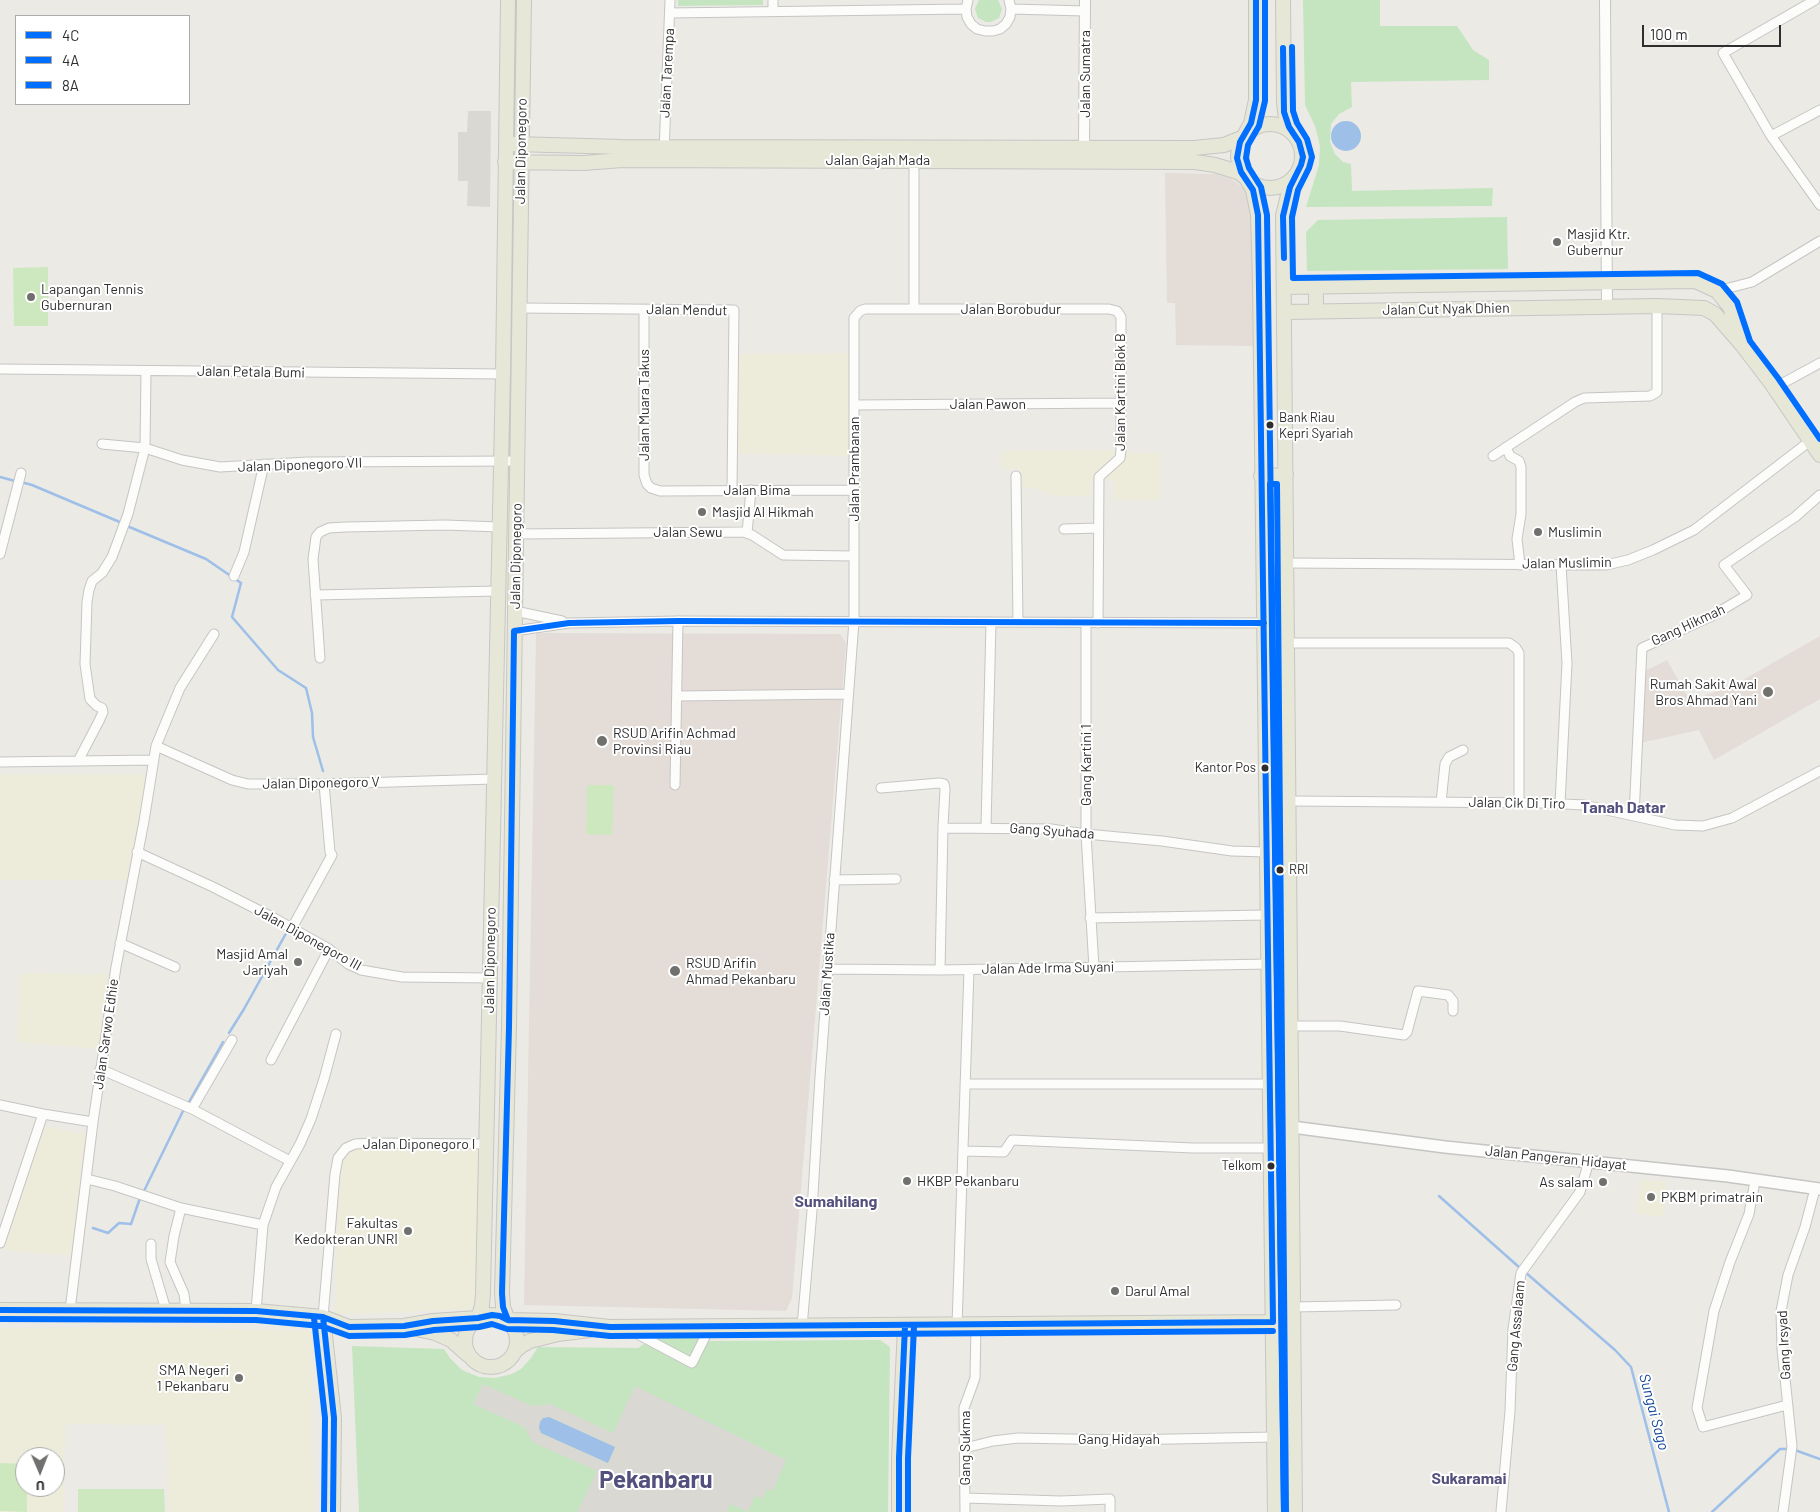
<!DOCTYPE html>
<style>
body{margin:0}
#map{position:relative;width:1820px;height:1512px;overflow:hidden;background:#ebeae5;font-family:Barlow,sans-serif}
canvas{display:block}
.legend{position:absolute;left:15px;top:15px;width:175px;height:90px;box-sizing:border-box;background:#fff;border:1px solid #ababab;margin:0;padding:6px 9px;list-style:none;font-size:15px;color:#2e2e2e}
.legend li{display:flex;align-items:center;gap:10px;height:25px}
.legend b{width:25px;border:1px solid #ababab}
.north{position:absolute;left:15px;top:1447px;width:50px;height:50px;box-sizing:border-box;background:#fff;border:1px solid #ababab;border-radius:50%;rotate:179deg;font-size:14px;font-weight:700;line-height:20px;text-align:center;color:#2e2e2e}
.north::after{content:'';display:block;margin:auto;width:18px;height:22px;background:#70706e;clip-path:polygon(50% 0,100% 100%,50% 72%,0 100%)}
.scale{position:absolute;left:1642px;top:25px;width:139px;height:22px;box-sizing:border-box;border:2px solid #2e2e2e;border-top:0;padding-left:6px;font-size:15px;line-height:18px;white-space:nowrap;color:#2e2e2e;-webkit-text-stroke:4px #fff;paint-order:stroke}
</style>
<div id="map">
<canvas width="1820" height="1512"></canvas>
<ul class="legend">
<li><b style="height:6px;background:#006eff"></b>4C</li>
<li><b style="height:6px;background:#006eff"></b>4A</li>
<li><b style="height:6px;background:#006eff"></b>8A</li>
</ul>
<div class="north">U</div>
<div class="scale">100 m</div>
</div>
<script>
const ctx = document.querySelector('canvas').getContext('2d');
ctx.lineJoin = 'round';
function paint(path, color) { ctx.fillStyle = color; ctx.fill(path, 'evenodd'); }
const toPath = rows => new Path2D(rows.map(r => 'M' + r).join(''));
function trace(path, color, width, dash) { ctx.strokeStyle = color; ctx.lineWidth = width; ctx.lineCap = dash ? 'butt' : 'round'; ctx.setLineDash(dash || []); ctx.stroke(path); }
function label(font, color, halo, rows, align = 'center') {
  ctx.font = font + ' Barlow,sans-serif'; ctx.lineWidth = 4; ctx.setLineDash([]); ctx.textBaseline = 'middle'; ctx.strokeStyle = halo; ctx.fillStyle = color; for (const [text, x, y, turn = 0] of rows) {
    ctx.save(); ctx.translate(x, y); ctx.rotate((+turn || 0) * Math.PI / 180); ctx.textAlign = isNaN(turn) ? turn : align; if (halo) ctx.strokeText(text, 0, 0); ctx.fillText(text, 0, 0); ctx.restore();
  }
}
paint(toPath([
 [854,353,854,456,734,453,735,354],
 [1121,450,1124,453,1161,453,1161,500,1115,500,1114,480,1091,480,1091,496,1056,496,1034,488,1021,487,1020,469,1001,469,1001,451],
 [0,774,148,774,131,880,0,880],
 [20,973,114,974,102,1049,17,1042],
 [34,1124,89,1135,76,1256,4,1250],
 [369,1148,480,1148,475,1298,473,1305,469,1309,335,1315,339,1177,344,1158,355,1149],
 [1640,1179,1667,1182,1663,1217,1635,1213],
 [165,1327,311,1331,314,1512,169,1512,166,1425,65,1424,64,1512,0,1512,0,1328],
 [25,1457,55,1457,55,1487,25,1487]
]), '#edecdb');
paint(toPath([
 [1165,173,1216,174,1230,178,1241,186,1249,197,1253,209,1256,346,1176,345,1175,303,1167,303],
 [536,633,840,634,846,643,792,1298,786,1311,524,1305],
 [1820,636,1820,699,1714,760,1699,730,1640,743,1643,672,1667,660,1690,701,1734,685]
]), '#e4dcd7');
paint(toPath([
 [678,0,763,0,763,5,678,6],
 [979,0,998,0,1002,9,999,18,991,22,986,22,978,18,975,9],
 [1303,0,1380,0,1380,26,1457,26,1473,50,1489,60,1489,80,1351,82,1352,107,1339,114,1331,124,1330,142,1335,154,1343,162,1351,164,1352,191,1493,188,1492,206,1306,207,1319,165,1320,146,1315,126,1305,105],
 [1507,217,1508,269,1307,271,1306,232,1318,220],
 [697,1337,709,1341,880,1340,890,1347,888,1512,359,1512,352,1346,444,1349,450,1358,462,1370,479,1377,495,1378,512,1374,521,1369,531,1358,538,1347,638,1348,653,1338]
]), '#c4e5c0');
paint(toPath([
 [48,267,48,326,14,326,13,268],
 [587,785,614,785,612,835,586,834],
 [0,1463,25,1464,25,1487,27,1487,27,1512,0,1511],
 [78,1489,164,1489,165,1512,78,1512]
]), '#cde8be');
paint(toPath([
 [468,111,491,111,490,207,467,206,468,181,458,181,458,132,467,132],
 [483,1384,532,1406,550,1404,613,1433,635,1386,786,1460,773,1491,767,1489,763,1499,755,1496,748,1512,731,1504,727,1512,577,1512,597,1471,532,1442,524,1427,473,1404],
 [549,1417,615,1447,608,1463,541,1433]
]), '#d9d8d3');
paint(toPath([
 '1331 136a15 15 0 1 1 30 0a15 15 0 1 1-30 0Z',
 [549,1417,615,1447,608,1463,541,1433,539,1428,540,1422,543,1418]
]), '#9dbfe8');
trace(toPath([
 [0,477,15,481],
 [21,482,32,485,122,523],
 [127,526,206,559,241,583,232,617,278,670,306,688,312,713,313,737,323,771],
 [229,1033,244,1009,289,928],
 [189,1102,223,1042],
 [143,1193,183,1111],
 [1439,1196,1520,1268],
 [93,1228,108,1233,119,1223,131,1224,140,1198],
 [1525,1272,1615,1350,1631,1367,1669,1512],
 [1712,1512,1780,1449,1792,1449,1820,1459]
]), '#9dbfe8', 2.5);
const minor = toPath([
 [773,0,773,11],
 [968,0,966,9,967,17,971,24,977,29,985,31,993,31,1000,29,1006,24,1010,17,1011,9,1009,0],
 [1815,0,1723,53,1771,136,1820,205],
 [1011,9,1085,11],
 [670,13,966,9],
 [1771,136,1820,110],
 [664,152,670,0],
 [1717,291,1752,282,1820,241],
 [520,308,734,310,732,490],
 [914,309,1109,309,1117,311,1121,317,1121,450,1120,458,1099,477,1098,623],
 [644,310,644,475,647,484,651,488,660,491,854,490],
 [0,369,503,374],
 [1774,388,1820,363],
 [854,405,1121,403],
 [102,444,145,448,182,460,220,467,308,462,518,461],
 [1506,447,1510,456,1519,461,1521,467,1521,514,1517,539,1520,565],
 [1493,456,1575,402,1584,398,1650,396,1657,392,1657,306],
 [1016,476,1018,622],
 [1064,529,1098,528],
 [747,533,751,490],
 [516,534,743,532,752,535,783,555,853,556],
 [0,554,21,473],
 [1286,563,1606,565,1628,560,1653,550,1694,530,1810,441],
 [234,576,244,552,264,464],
 [315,595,498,591],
 [515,611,562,621],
 [1086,623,1086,834,1094,968],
 [514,631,569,623,678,621,1264,623],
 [1287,643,1509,643,1516,648,1519,653,1519,803],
 [320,658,313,559,316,537,320,532,329,528,346,527,445,525,499,527],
 [677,696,848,694],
 [156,746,232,780,248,784,324,784,494,779],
 [78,761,99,721,103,712,102,708,97,706,90,699,85,664,87,602,89,590,92,581,102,573,112,557,128,514,145,448,146,371],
 [0,762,154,760],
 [324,784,330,852],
 [675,785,678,621],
 [881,788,939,783,944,784,945,789,943,826,945,828,1051,829,1086,834,1162,841,1232,851,1266,852],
 [1289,801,1545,803,1584,805,1675,825,1703,826,1732,818,1820,771],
 [1441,802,1445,764,1449,757,1463,750],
 [1560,804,1567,663,1561,565],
 [1634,816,1642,648,1712,616,1747,595,1724,565,1795,517,1820,495],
 [986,827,991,622],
 [137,852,213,887,274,918,329,949,348,964,361,970,402,977,490,978],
 [834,880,896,879],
 [1090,918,1267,915],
 [292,928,332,855],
 [120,943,175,967],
 [827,969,940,970,1268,964],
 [940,970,943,826],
 [1292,1026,1340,1026,1404,1035,1407,1032,1418,991,1448,995,1453,1001,1453,1011],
 [271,1060,329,949],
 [100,1069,192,1109,290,1161],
 [965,1084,1270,1084],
 [0,1105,43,1114,93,1122],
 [192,1109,232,1040],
 [963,1151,1004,1152,1012,1140,1193,1148,1271,1148],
 [87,1179,115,1186,181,1208,263,1225],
 [1755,1181,1749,1214,1730,1262,1714,1311,1697,1408,1703,1427,1787,1405],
 [181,1208,174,1236,170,1262,184,1294,186,1310],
 [0,1243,43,1114],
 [151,1244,151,1259,166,1310],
 [1293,1307,1396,1305],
 [70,1310,93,1122,116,967,144,821,156,746,180,688,214,634],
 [256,1311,263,1225,276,1187,300,1144,311,1119,324,1079,336,1034],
 [323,1317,335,1174,338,1158,346,1148,355,1144,373,1143,486,1144],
 [957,1326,969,970],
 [802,1327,812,1211,820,1077,854,621,854,318,860,311,865,309,914,309,914,161],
 [626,1328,692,1363,710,1327],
 [965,1448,993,1441,1018,1438,1122,1440,1274,1437],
 [965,1498,1061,1501,1110,1499,1110,1512],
 [965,1512,964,1408,975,1378,976,1325],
 [1501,1512,1510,1411,1513,1329,1521,1273,1580,1192,1589,1161],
 [1783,1512,1792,1446,1782,1349,1781,1311,1788,1275,1805,1227,1815,1189]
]);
const tertiary = toPath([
 [1605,0,1607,307],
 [1084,147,1085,0]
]);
const secondary = toPath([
 [1292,1127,1445,1147,1728,1176,1820,1189]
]);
const primary = toPath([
 [1283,0,1284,103,1286,119,1293,132],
 '1238 156a32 32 0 1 1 64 0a32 32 0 1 1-64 0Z',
 [1245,134,1251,123,1256,100,1256,0],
 [514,144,622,147,1194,148,1224,145,1244,137],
 [505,162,584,163,622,160,1195,162,1215,165,1238,172,1246,178,1253,190,1258,215,1260,283,1275,1512],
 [1284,287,1695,281,1717,291,1730,307,1740,339],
 [1316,311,1316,286],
 [1284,312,1657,306,1704,308,1715,314,1742,345,1771,383,1820,455],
 [1261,476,1286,475],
 [0,1310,256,1311,323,1317,349,1327,404,1326,433,1321,478,1318],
 '465 1341a26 26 0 1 1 52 0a26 26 0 1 1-52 0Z',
 [323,1317,334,1418,333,1512],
 [478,1318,482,1306,483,1293,503,374,508,0],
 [508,1320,503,1307,502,1293,509,1027,524,0],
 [508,1320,554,1321,610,1327,1273,1322],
 [412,1328,435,1333,451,1340,468,1355],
 [515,1351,521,1346,530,1341,558,1334,589,1330],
 [899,1512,899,1458,905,1326],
 [1295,1512,1283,216,1290,187,1298,173]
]);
trace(minor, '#c6c5c4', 11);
trace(tertiary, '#c6c5c4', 12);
trace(secondary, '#c6c5c4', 14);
trace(primary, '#c6c6c4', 16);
trace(minor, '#fcfcfb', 9);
trace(tertiary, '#fcfcfb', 10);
trace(secondary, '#fcfcfb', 11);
trace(primary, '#e6e7d7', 14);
trace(toPath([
 [1283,48,1284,112,1289,127,1299,142,1303,157,1301,165,1290,187,1283,216,1284,258],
 [0,1310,256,1311,323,1317,349,1327,404,1326,433,1321,478,1318,492,1315,500,1316,508,1320],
 [323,1317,334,1418,333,1512],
 [508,1320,554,1321,610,1327,1273,1322,1258,215,1253,190,1241,172,1237,158,1240,142,1251,123,1256,100,1256,0],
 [508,1320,503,1307,502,1293,509,1027,514,631,569,623,678,621,1264,623],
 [899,1512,899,1458,905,1326]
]), '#006eff', 6);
trace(toPath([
 [314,1318,325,1418,324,1512],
 [0,1319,256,1320,321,1326,349,1336,405,1335,434,1330,479,1327,492,1324,507,1329,553,1330,610,1336,1273,1331],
 [908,1512,908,1458,914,1326],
 [1284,1512,1270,484,1277,484,1286,1512]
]), '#006eff', 6);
trace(toPath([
 [1265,0,1265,101,1259,126,1248,145,1246,158,1249,168,1261,187,1267,215,1284,1512],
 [1292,47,1293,111,1297,123,1307,139,1312,157,1309,168,1298,190,1292,217,1293,278,1698,273,1722,284,1737,302,1750,341,1778,378,1820,439]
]), '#006eff', 6);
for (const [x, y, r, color] of [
 [1557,242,5,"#70706e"],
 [31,297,5,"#70706e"],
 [1270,425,4.5,"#2e2e2e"],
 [702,512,5,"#70706e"],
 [1538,532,5,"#70706e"],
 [1768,692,6,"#70706e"],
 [602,741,6,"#70706e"],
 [1265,768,4.5,"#2e2e2e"],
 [1280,870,4.5,"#2e2e2e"],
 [298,962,5,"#70706e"],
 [675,971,6,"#70706e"],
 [1271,1166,4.5,"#2e2e2e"],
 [907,1181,5,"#70706e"],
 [1603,1182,5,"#70706e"],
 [1651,1197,5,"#70706e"],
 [408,1231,5,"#70706e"],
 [1115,1291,5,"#70706e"],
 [239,1378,5,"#70706e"]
]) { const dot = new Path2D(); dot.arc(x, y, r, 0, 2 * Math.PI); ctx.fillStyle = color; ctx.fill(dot); trace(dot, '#fff', 2); }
label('13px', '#2e2e2e', '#fff', [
 ["Bank Riau",1279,418],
 ["Kepri Syariah",1279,434],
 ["Kantor Pos",1256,768,"right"],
 ["RRI",1289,870],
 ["Telkom",1262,1166,"right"]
], 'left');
label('14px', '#2e2e2e', '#fff', [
 ["Jalan Tarempa",667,73,-87],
 ["Jalan Sumatra",1085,74,-90],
 ["Jalan Diponegoro",521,151,-89],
 ["Jalan Gajah Mada",878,160],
 ["Jalan Borobudur",1011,309],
 ["Jalan Cut Nyak Dhien",1446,309,-1],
 ["Jalan Mendut",687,310,1],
 ["Jalan Petala Bumi",251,372,1],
 ["Jalan Kartini Blok B",1120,392,-90],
 ["Jalan Pawon",988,404],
 ["Jalan Muara Takus",644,405,-90],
 ["Jalan Diponegoro VII",300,465,-2],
 ["Jalan Prambanan",854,469,-90],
 ["Jalan Bima",757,490],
 ["Jalan Sewu",688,532],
 ["Jalan Diponegoro",516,556,-89],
 ["Jalan Muslimin",1567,563,-1],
 ["Gang Hikmah",1688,625,-25],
 ["Gang Kartini 1",1086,765,-90],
 ["Jalan Diponegoro V",321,783,-1],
 ["Jalan Cik Di Tiro",1517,803,1],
 ["Gang Syuhada",1052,831,4],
 ["Jalan Diponegoro III",308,938,29],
 ["Jalan Diponegoro",490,960,-89],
 ["Jalan Ade Irma Suyani",1048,968,-1],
 ["Jalan Mustika",827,974,-86],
 ["Jalan Sarwo Edhie",106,1034,-82],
 ["Jalan Diponegoro I",419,1144],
 ["Jalan Pangeran Hidayat",1556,1158,6],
 ["Gang Assalaam",1516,1326,-85],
 ["Gang Irsyad",1784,1345,-93],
 ["Gang Hidayah",1119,1439],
 ["Gang Sukma",965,1448,-90]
]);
label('14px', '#2e2e2e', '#fff', [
 ["Masjid Ktr.",1567,234],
 ["Gubernur",1567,250],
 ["Lapangan Tennis",41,289],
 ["Gubernuran",41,305],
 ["Masjid Al Hikmah",712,512],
 ["Muslimin",1548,532],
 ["Rumah Sakit Awal",1757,684,"right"],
 ["Bros Ahmad Yani",1757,700,"right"],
 ["RSUD Arifin Achmad",613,733],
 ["Provinsi Riau",613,749],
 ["Masjid Amal",288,954,"right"],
 ["Jariyah",288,970,"right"],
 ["RSUD Arifin",686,963],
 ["Ahmad Pekanbaru",686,979],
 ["HKBP Pekanbaru",917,1181],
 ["As salam",1593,1182,"right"],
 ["PKBM primatrain",1661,1197],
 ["Fakultas",398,1223,"right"],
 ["Kedokteran UNRI",398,1239,"right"],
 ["Darul Amal",1125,1291],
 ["SMA Negeri",229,1370,"right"],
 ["1 Pekanbaru",229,1386,"right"]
], 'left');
label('italic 15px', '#15479b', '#fff', [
 ["Sungai Sago",1654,1412,75]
]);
label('bold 16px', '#54507d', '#fff', [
 ["Tanah Datar",1623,808],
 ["Sumahilang",836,1202],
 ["Sukaramai",1469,1479]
]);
label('bold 24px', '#54507d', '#fff', [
 ["Pekanbaru",656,1480]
]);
</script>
